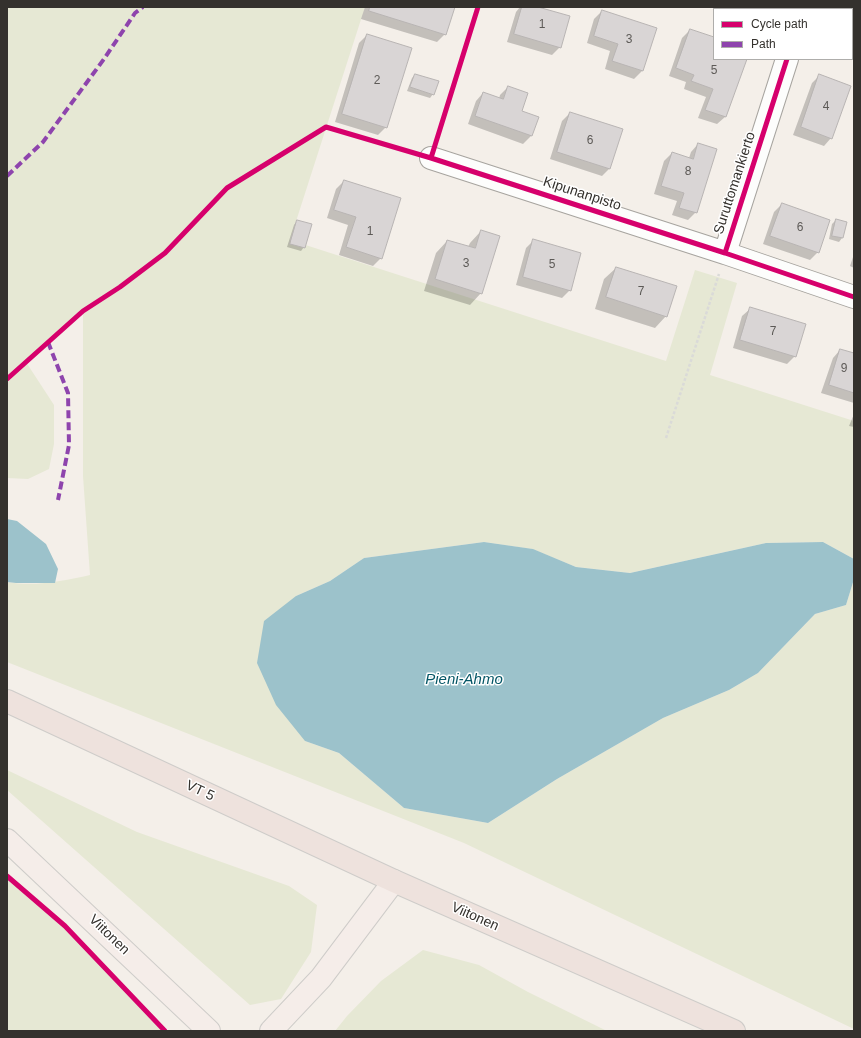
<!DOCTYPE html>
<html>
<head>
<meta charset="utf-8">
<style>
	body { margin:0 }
	#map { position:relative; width:861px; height:1038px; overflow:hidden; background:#f4efe9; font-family:Helvetica,sans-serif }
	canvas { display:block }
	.frame { position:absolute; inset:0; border:8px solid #34312d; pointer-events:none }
	.legend { position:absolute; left:713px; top:8px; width:140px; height:52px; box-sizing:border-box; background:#fff; border:1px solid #aeadab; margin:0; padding:5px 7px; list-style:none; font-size:12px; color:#34312d }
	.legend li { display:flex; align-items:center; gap:8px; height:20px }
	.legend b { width:20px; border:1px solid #aeadab }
</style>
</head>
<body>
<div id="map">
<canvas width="861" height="1038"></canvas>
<div class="frame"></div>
<ul class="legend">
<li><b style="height:5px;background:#d6006c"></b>Cycle path</li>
<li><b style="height:5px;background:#8e44ad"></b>Path</li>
</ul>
</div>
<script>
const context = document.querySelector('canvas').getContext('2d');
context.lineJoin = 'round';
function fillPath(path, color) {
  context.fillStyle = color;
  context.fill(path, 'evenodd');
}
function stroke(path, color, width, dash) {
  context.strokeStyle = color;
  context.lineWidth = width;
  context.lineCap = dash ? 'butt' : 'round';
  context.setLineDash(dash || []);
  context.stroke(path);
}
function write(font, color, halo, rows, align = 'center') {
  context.font = font + ' Helvetica,sans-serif';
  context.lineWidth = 3;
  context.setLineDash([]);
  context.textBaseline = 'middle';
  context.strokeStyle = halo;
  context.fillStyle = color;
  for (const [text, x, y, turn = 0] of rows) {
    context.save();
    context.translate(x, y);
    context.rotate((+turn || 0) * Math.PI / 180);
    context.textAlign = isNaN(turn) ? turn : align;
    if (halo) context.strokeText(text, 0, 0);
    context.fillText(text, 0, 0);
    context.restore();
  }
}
const green = new Path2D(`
	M7,7H365L290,240L666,361L695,270L737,283L710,375L854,421V559L823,542L766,543L630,573L576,567L532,549L484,542L364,558L330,581L296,596L305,741L339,753L404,808L488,823L557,779L663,718L729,690L758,673L815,614L846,605L854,579V1029L464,843L7,662V582C35,587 63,581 90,575L83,476V311L26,362L54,405V444L49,469L28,479L7,478Z
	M7,770L137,832L289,886L317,905L311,952L281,999L250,1005L7,790Z
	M7,876L65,926L165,1031H7Z
	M423,950L479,965L528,992L607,1031H335L347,1016L381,981Z`);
const water = new Path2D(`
	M7,519L17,521L46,544L58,569L55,583H16L7,582Z
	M484,542L533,549L576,567L630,573L766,543L823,542L854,559V579L846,605L815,614L758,673L729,690L663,718L557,779L488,823L404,808L339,753L305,741L276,705L257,663L264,621L296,596L330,581L364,558Z`);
const shadow = new Path2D(`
	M365,7H454L445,34L437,42L361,19Z
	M520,7H535L560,47L552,55L507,42L516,12Z
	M840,7H854V39H852V9H840Z
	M602,11L655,28L642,71L634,79L605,69L610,51L587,43L594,19Z
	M690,30L714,38V59H743L725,117L717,124L698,118L706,97L684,89L686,82L669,76L682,38Z
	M367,35L386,127L378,135L335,122L359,43Z
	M415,75L433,94L430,98L407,91L412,78Z
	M819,76L831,138L824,146L793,135L812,83Z
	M508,87L531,136L523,144L468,124L476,101L483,93L499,99L500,95Z
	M570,113L610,168L602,176L550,159L562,121Z
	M698,144L696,212L688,220L672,215L677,201L654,194L664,161L672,153L689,158L691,152Z
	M344,181L381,258L373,266L339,255L348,225L327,218L336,189Z
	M782,204L818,252L810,260L763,244L774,212Z
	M836,220L842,238L839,242L829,239L832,224Z
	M297,221L304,247L301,251L287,247L294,225Z
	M481,231V293L470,305L424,291L436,253L447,241L468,247L470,243Z
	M534,240L570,290L562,298L516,285L526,248Z
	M854,254V268L850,266Z
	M616,268L666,316L655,328L595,309L604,279Z
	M750,309L795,356L787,364L733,348L742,316Z
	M840,350L854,355V403L821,393L833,358Z
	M854,414V427L849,426Z`);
const building = new Path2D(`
	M370,7H455L446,35L369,11Z
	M522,7H538L570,16L561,48L514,34Z
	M845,7H854V29H852V9H844Z
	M602,10L657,28L643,71L612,61L618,44L594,36Z
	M690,29L714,37V59H747L726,117L705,110L713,89L691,81L694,75L676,68Z
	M367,34L412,48L387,128L342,114Z
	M415,74L439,81L434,95L410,87Z
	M819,74L851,86L832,139L801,127Z
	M508,86L528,93L522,111L539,117L532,136L475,116L483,92L503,99Z
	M570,112L623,129L610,169L557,152Z
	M698,143L717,149L697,213L679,208L684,193L661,186L672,152L693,159Z
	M344,180L401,198L382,259L346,247L356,217L334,210Z
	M782,203L830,220L819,253L770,236Z
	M836,219L847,222L843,238L832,236Z
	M297,220L312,224L305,248L290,244Z
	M481,230L500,236L482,294L435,279L447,240L475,248Z
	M533,239L581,253L571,291L523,277Z
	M616,267L677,286L667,317L606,297Z
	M750,307L806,324L796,357L740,340Z
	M840,349L854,353V393L829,385Z`);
const path = new Path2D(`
	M666,438L719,274`);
const minor = new Path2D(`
	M731,7L737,9
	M803,9L804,7
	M787,59L725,253L854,297
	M431,158L725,253`);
const major = new Path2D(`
	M7,840L209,1031
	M271,1031L321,978L394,881`);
const highway = new Path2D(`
	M7,701L394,881L734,1031`);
const quiet = new Path2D(`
	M7,176L43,142L104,59L135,13L143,7
	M48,342L68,393L69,445L58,500`);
const cycleway = new Path2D(`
	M787,59L725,253L854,297
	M431,158L478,7
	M7,379L83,311L120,287L165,253L227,188L326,127L431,158L725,253
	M7,876L65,926L165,1031`);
const numberNames = [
	["1",542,25],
	["3",629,40],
	["5",714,71],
	["2",377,81],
	["4",826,107],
	["6",590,141],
	["8",688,172],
	["6",800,228],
	["1",370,232],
	["3",466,264],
	["5",552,265],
	["7",641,292],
	["7",773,332],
	["9",844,369]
];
const streetNames = [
	["Suruttomankierto",735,183,-72],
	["Kipunanpisto",582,194,18],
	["VT 5",200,791,25],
	["Viitonen",475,917,24],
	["Viitonen",109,935,44]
];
const waterNames = [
	["Pieni-Ahmo",464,680]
];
fillPath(green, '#e6e8d4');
fillPath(water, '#9cc2cb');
fillPath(shadow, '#0003');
fillPath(building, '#d9d5d5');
stroke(building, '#b8b4b3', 1);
stroke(minor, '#a7a49f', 24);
stroke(major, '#ceccc9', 24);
stroke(highway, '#ceccc9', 24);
stroke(path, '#dadad8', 2.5, [3, 2]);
stroke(minor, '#fdfdfc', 22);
stroke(major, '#f5ede9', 22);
stroke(highway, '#eee2dd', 22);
stroke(quiet, '#8e44ad', 4, [8, 4]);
stroke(cycleway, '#d6006c', 5);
write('12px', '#5d5a57', null, numberNames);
write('14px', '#34312d', '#fff', streetNames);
write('italic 15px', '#045666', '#fff', waterNames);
</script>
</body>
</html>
